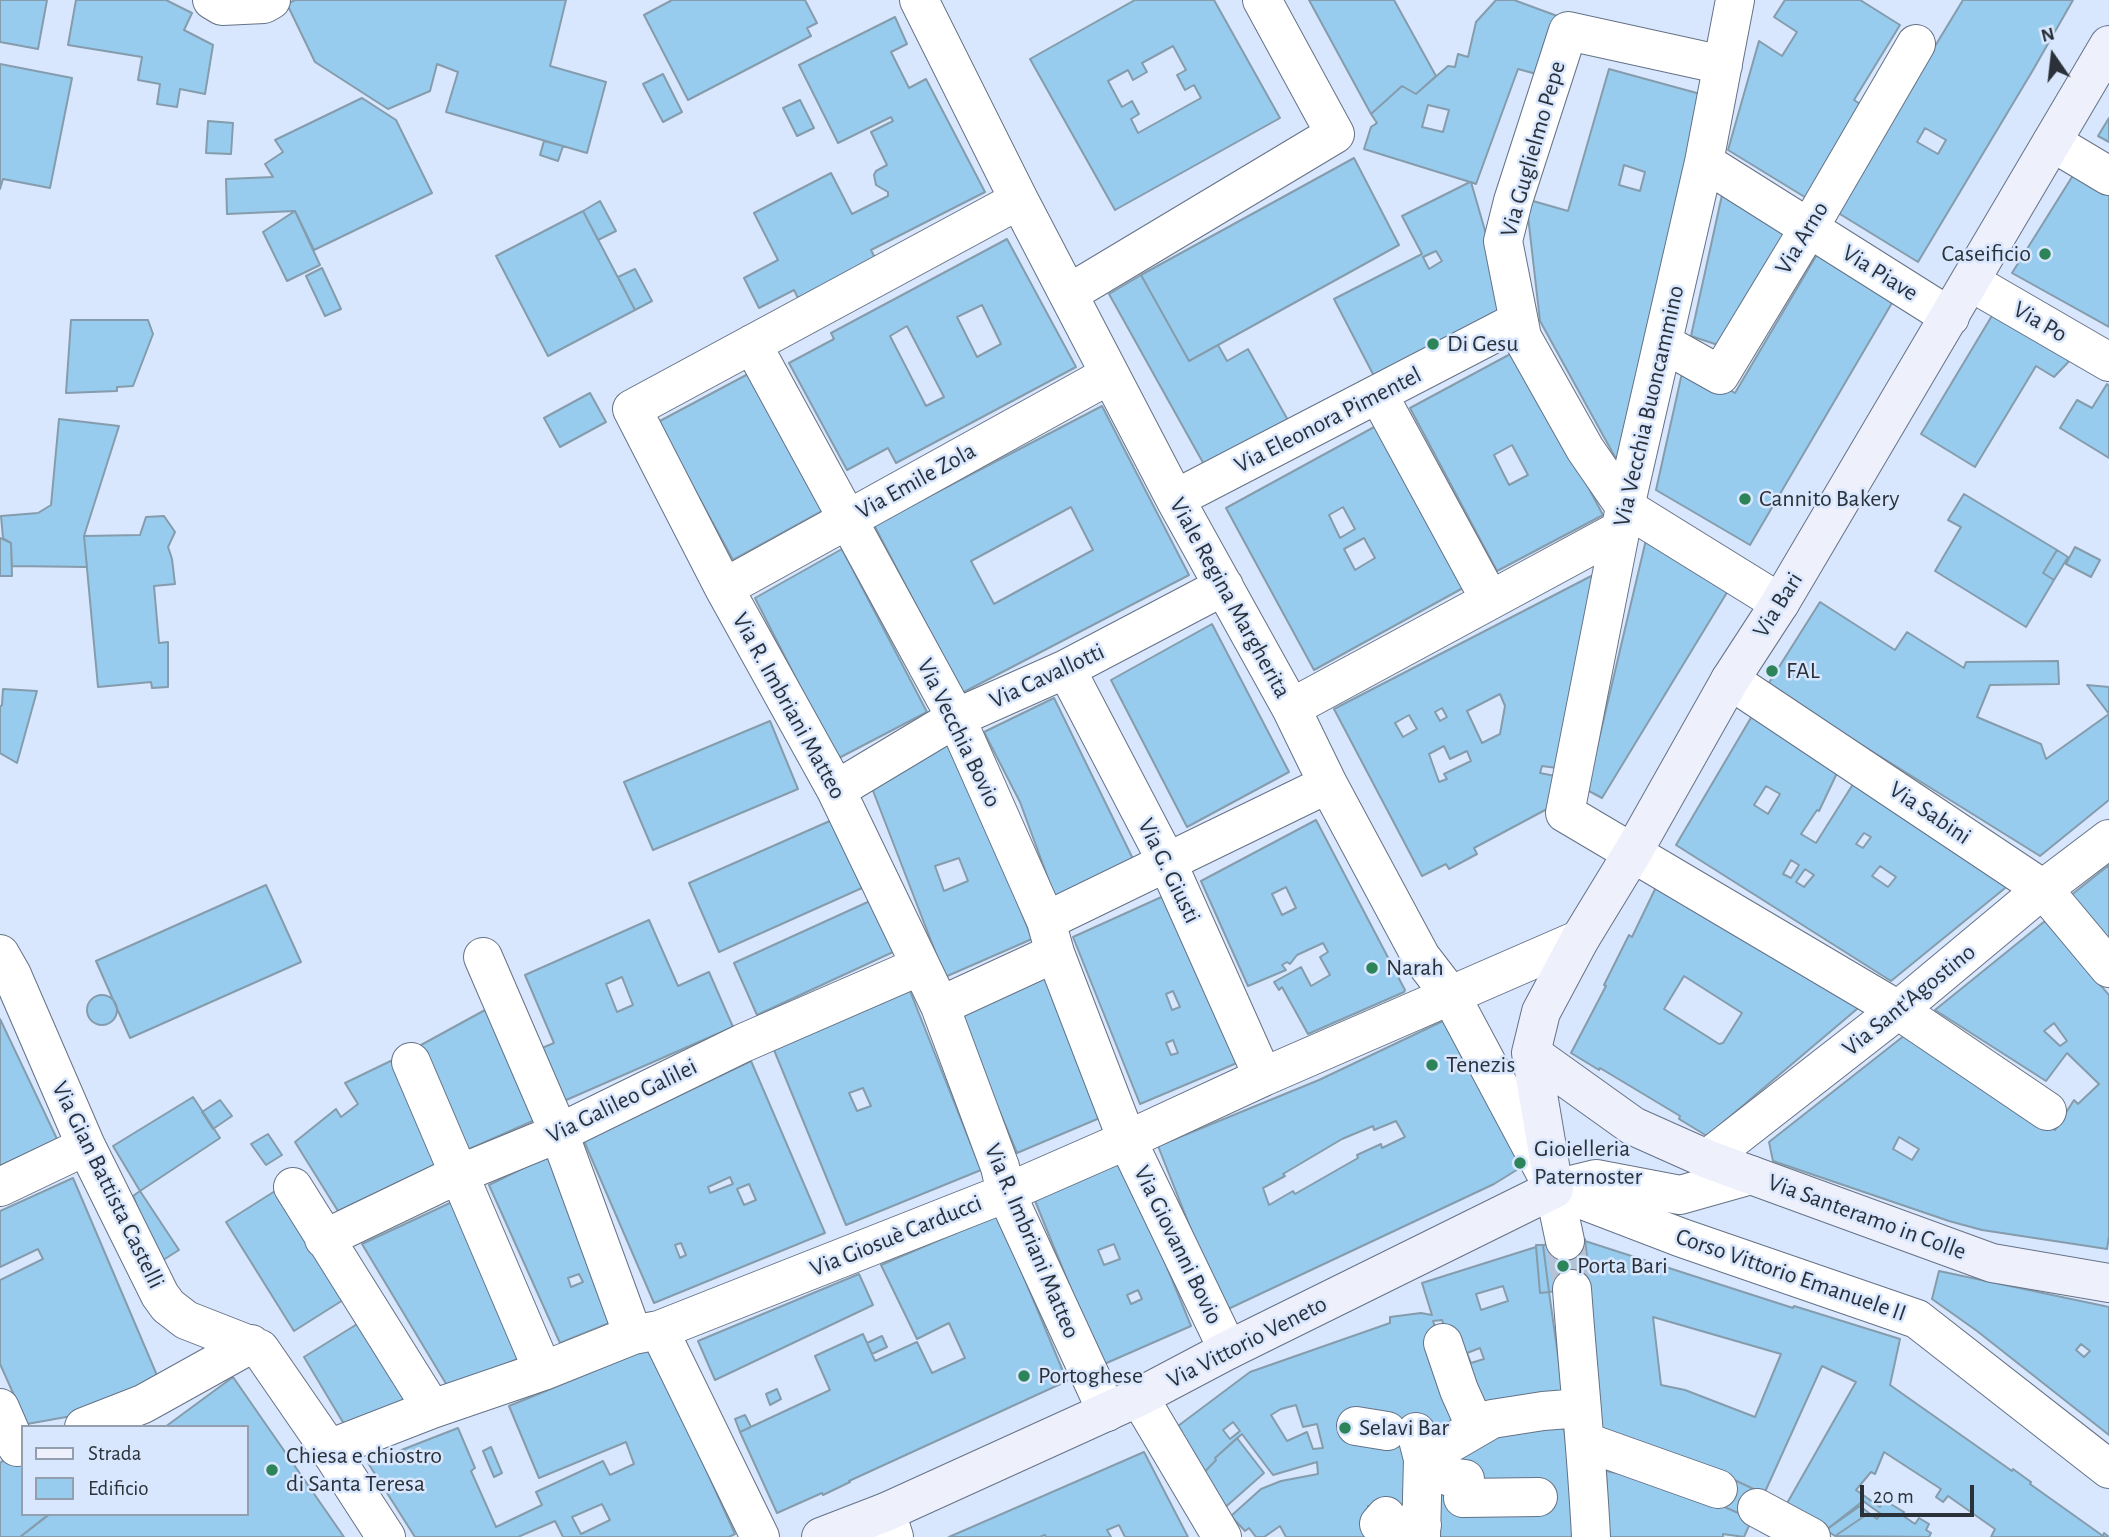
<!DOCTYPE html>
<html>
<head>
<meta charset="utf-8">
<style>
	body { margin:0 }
	#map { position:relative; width:2109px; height:1537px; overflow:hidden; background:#d8e7fe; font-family:"Alegreya Sans",sans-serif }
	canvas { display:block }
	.legend { position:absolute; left:21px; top:1425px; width:228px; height:91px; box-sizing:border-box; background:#d8e7fe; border:2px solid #939eaf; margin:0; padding:9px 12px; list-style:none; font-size:21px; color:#2b3139 }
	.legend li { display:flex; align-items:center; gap:14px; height:35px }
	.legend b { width:35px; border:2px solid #939eaf }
	.north { position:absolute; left:2018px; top:21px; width:70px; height:70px; -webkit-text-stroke:5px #d8e7fe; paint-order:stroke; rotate:346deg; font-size:19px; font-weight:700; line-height:28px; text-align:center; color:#2b3139 }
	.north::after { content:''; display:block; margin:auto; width:24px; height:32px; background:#2b3139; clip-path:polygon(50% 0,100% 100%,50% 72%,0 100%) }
	.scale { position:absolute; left:1860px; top:1485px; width:114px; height:32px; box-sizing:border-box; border:4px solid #2b3139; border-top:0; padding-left:9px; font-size:21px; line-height:24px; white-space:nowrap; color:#2b3139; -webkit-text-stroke:5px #d8e7fe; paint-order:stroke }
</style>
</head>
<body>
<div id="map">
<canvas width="2109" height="1537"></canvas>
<ul class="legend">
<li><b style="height:9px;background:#eef0fc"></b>Strada</li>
<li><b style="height:19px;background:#98ccee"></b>Edificio</li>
</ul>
<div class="north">N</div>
<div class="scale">20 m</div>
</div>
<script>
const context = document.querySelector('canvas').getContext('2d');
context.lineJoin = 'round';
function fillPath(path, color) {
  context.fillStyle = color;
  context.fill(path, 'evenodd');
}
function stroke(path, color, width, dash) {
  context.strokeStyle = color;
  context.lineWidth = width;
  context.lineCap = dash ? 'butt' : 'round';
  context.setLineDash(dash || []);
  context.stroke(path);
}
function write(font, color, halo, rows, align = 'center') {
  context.font = font + ' "Alegreya Sans",sans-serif';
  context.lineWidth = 5;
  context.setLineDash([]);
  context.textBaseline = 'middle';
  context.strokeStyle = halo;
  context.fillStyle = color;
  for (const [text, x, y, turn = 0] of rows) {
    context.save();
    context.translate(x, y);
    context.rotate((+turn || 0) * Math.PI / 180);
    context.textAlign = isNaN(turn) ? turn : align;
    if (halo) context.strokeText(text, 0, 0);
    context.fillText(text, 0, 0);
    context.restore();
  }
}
const building = new Path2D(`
	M0,0H47L38,49L0,42Z
	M76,0H166L192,13L184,30L213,45L205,94L180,89L177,107L157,104L160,84L138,80L142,57L68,45Z
	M295,0H566L550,66L606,82L587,153L446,112L458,72L437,64L430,91L388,109L315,62L287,4Z
	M672,0H805L817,23L807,28L811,36L688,100L644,15Z
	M1135,0H1214L1280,118L1115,210L1030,59ZM1173,46L1186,70L1177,75L1185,90L1194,85L1201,98L1138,133L1131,119L1139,114L1132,101L1122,107L1108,81L1128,70L1133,80L1147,72L1142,63Z
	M1309,0H1394L1436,76L1416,94L1402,86L1371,114Z
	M1496,0H1514L1560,17L1540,75L1518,69L1476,184L1471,182L1507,307L1374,376L1334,299L1422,254L1402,216L1470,182L1364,149L1371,127L1377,123L1371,114L1402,86L1416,94L1448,66L1455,67L1458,54L1468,57L1476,22ZM1428,105L1449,110L1443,132L1422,127ZM1436,251L1442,261L1429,269L1423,257Z
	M1785,0H1860L1900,25L1854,100L1865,107L1808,199L1728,150L1759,41L1782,56L1797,32L1774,17Z
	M1963,0H2073L2033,70L1918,262L1835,211ZM1925,128L1946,140L1938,154L1917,142Z
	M895,17L907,44L891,52L909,88L926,79L985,192L871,250L875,258L798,298L794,290L759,308L744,278L778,260L754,213L831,173L852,214L888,196V192L876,185L874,175L876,171L887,165L871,132L893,121L891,117L838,143L799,65Z
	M0,64L72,78L50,188L3,179L0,189Z
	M1609,69L1715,98L1626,459L1615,457L1540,321L1526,199L1568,211ZM1624,165L1645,172L1640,191L1619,185Z
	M663,74L682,112L663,122L643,84Z
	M362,98L396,120L432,193L314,250L295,211L227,214L226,179L273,177L265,164L283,152L275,140Z
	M800,100L814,128L797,136L783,108Z
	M2109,118V142L2098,136Z
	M208,121L233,123L231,154L206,153Z
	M544,141L563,146L558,161L540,155Z
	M1354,158L1399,245L1189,361L1141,275Z
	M2082,161L2109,180V327L2012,273Z
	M1724,186L1792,224L1721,346L1691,336Z
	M600,201L616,231L598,240L583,211Z
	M295,211L320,265L287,281L263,232Z
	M583,211L635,310L548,356L496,256Z
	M1007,239L1076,367L896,463L888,448L847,470L789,363L834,339L831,333ZM982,305L1001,344L977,357L957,317ZM907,326L944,397L926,406L890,336Z
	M1822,246L1899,291L1750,545L1656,490L1684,364L1735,393Z
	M322,268L341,309L325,316L306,276Z
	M635,269L652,301L635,310L618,277Z
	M1141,275L1189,361L1218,345L1227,361L1248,349L1289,422L1206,468L1109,294Z
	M1996,309L2076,354L2054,377L2036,366L1975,467L1921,434Z
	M71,320H148L153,334L133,386L117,387V391L66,393Z
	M1516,351L1603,515L1497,571L1410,408ZM1512,445L1528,475L1509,485L1494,455Z
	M750,373L824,510L733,560L658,422Z
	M2107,384L2109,386V458L2060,428L2077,400L2092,408Z
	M590,393L606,422L560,447L544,418Z
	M1102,406L1189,575L962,693L874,525ZM1071,507L1093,550L994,604L971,561Z
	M59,419L119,426L84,536L87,567L12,566L11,543L3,538L1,516L38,513L51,505Z
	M1376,426L1463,588L1314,670L1226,508ZM1343,507L1355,529L1340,538L1329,515ZM1364,538L1375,558L1355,570L1344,549Z
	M1964,494L2057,550L2043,573L2054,580L2026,627L1935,571L1961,527L1948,520Z
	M164,516L175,532L168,547L172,559L175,584L154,586L159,643L168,642V687L152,688L151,682L98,687L84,536L140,535L146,517Z
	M1649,527L1737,576L1602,798L1587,790Z
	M0,538L11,543L12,576H0Z
	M2075,547L2100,560L2091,577L2066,564Z
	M842,549L927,712L837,759L755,598Z
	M2057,550L2068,557L2054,580L2043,573Z
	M1599,572L1557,768L1542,766L1540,773L1555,776L1547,809L1474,848L1477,854L1449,869L1446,864L1422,876L1334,709ZM1500,694L1505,706L1500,734L1482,743L1467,711ZM1442,708L1447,717L1440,721L1435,712ZM1409,715L1417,729L1403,737L1395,723ZM1444,746L1450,759L1467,751L1471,761L1444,774L1447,779L1439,782L1429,754Z
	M1820,602L1895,650L1907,632L1964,668L1966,662L2058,661L2059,684L1990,685L1977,717L2041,744L2046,759L2109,714L2087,685L2109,687V800L2040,856L1767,686Z
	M1212,624L1289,772L1187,827L1111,680Z
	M3,689L37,691L17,763L0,753V707L2,705Z
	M1054,698L1135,863L1056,900L1020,802L984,732Z
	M1752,716L1838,771L1819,811L1817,810L1801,834L1816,843L1855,781L2010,884L1891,981L1676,845ZM1766,786L1780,794L1768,814L1754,805ZM1864,833L1871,837L1863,848L1856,844ZM1791,860L1799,865L1791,878L1783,874ZM1880,866L1896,877L1888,887L1872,876ZM1805,869L1814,875L1804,887L1796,882Z
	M770,721L798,789L653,850L624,782Z
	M953,741L1032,939L945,977L870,783ZM959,858L968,881L944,891L935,866Z
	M832,820L862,888L719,952L689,883Z
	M1316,820L1405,990L1404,992L1308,1034L1282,987L1279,990L1274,982L1301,967L1311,986L1330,975L1320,957L1328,952L1323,943L1297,955L1290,964L1287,962L1282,965L1286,970L1248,986L1201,881ZM1286,887L1296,908L1282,915L1272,894Z
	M2109,865V940L2070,896Z
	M1658,883L1857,1004V1009L1707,1136L1679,1119L1680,1116L1600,1068L1599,1070L1571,1053L1606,986L1604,985L1629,935L1632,937ZM1684,976L1742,1013L1723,1043L1719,1044L1664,1009Z
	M266,885L301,962L130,1038L96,961Z
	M1177,890L1244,1060L1140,1104L1073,937ZM1173,991L1180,1007L1172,1010L1166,994ZM1173,1040L1178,1053L1171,1055L1166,1043Z
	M870,901L893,952L757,1015L734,963Z
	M649,920L678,986L709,972L733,1027L564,1101L542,1048L554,1043L525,975ZM622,977L633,1005L617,1012L606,984Z
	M2045,921L2109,995V1236L2107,1249L1982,1230L1949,1221L1773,1161L1769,1142L1905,1035L2055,1130L2074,1100L2078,1104L2099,1084L2067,1053L2046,1081L1935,1010ZM2054,1023L2067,1041L2060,1046L2044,1031ZM1899,1137L1919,1149L1912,1160L1893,1149Z
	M1048,974L1102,1117L1017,1153L958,1012Z
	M910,991L981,1170L846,1225L774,1050ZM863,1088L871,1106L857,1111L849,1093Z
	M87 1010a15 15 0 1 1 30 0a15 15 0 1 1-30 0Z
	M496,1004L544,1116L467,1150L421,1045Z
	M0,1019L57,1139L0,1166Z
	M1443,1021L1528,1163L1494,1184L1226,1310L1213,1285L1158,1146L1319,1080ZM1396,1121L1405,1137L1382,1148L1381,1144L1357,1155L1358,1158L1295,1194L1293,1191L1269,1205L1263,1188L1285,1176L1283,1174L1342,1139L1373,1126L1374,1130Z
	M401,1056L447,1159L338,1211L295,1142L336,1109L341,1117L358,1104L345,1083Z
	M751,1061L825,1233L654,1303L584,1141ZM730,1177L733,1184L710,1193L708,1187ZM749,1184L756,1200L744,1205L737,1189ZM681,1243L686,1255L680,1258L675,1245Z
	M193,1097L220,1138L140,1191L113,1146Z
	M220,1100L232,1116L213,1129L202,1112Z
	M268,1134L282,1155L266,1165L251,1144Z
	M562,1149L634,1313L560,1343L489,1185ZM579,1274L583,1282L571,1287L568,1278Z
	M1120,1152L1191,1326L1102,1365L1031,1191ZM1114,1244L1120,1259L1104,1265L1098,1250ZM1138,1290L1142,1299L1131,1304L1127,1295Z
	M73,1178L159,1380L83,1414L27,1424L0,1364V1280L43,1259L38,1249L0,1267V1211Z
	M283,1186L351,1295L294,1331L226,1222Z
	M140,1191L179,1250L160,1262L133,1196Z
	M465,1196L533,1353L448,1387L362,1244Z
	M998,1215L1067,1381L849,1481L850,1482L823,1495L822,1493L777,1513L740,1432L830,1390L815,1356L863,1334L875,1361L917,1342L932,1373L965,1358L949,1323L917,1339L881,1265Z
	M1585,1239L1588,1267H1585L1587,1288H1584L1577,1240Z
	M1577,1240L1584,1288L1549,1292L1543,1245Z
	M1585,1241L1793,1308L1794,1306L1900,1339L1890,1385L2012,1471L2013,1469L2031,1482L2030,1484L2103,1536L2104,1533L2109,1537H1991L1995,1529L1948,1496L1943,1502L1936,1497L1941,1489L1884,1452L1875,1474L1871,1472L1856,1490L1880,1507L1884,1500L1904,1512L1902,1515L1915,1524L1919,1518L1929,1524L1926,1530L1931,1533L1929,1537L1835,1536L1869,1513L1877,1519L1881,1514L1863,1501L1826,1530L1786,1505L1856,1382L1822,1366L1764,1494L1724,1475L1599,1430L1585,1267H1588ZM1653,1317L1781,1354L1755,1417L1685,1390L1661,1385Z
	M1536,1245H1543L1549,1292L1540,1293Z
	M1536,1247L1540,1293L1549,1292L1564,1398L1476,1414L1442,1320L1433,1321L1467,1424L1411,1438L1418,1505L1368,1506L1367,1537H1286L1280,1526L1264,1537H1256L1249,1528L1245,1531L1231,1516L1261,1489L1281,1481L1318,1474L1317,1462L1273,1475L1242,1434L1215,1458L1216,1460L1198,1479L1170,1432L1250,1372L1390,1323V1317L1421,1313L1432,1315L1422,1283ZM1503,1286L1508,1301L1481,1310L1476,1294ZM1480,1348L1484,1359L1471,1363L1467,1353ZM1296,1405L1303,1427L1317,1424L1323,1448L1313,1449L1307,1432L1287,1441L1271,1415L1281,1409ZM1233,1422L1240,1431L1230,1439L1223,1430Z
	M1939,1271L2109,1307V1435L1977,1331L1932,1299ZM2081,1344L2090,1351L2084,1357L2076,1350Z
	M859,1274L873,1305L715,1380L698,1341Z
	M367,1318L417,1400L347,1429L304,1357Z
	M882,1336L887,1347L872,1354L867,1343Z
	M651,1348L735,1534L729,1537H563L555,1521L518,1537H415L368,1463L458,1428L475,1468L471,1471L496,1527L542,1505L536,1492L603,1461L610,1475L634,1464L626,1442L539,1478L509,1406ZM602,1504L610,1520L581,1534L572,1517Z
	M233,1377L344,1537H20L49,1514H247V1427H165Z
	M777,1389L781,1399L770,1405L766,1394Z
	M745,1415L751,1427L740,1432L735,1419Z
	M1563,1420L1578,1537H1428L1429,1495L1471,1489L1459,1473L1458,1448Z
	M1237,1438L1264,1473L1221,1511L1198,1479L1216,1460L1215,1458Z
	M491,1447L502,1473L494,1477L483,1451Z
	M1144,1452L1188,1537H1125L1119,1525L1107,1530L1111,1537H1046L1045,1535L1040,1537H949Z
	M9,1456L23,1466V1514H50L20,1537H0V1463Z
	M1606,1471L1670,1483L1752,1519L1744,1537L1723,1534V1537H1609Z
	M1724,1475L1764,1494L1752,1519L1713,1502Z
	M1860,1506L1869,1513L1835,1536L1826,1530Z`);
const streetTunnel = new Path2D(`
	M1565,1241L1572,1289`);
const street = new Path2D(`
	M212,0L222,6L264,4L271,0
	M919,0L1019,200L1175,499L1291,708L1328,784L1421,957L1451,996L1554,1189L1565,1241
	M1735,0L1704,162L1625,507L1565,813L1898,1010L2047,1111
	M1723,65L1568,31L1513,201L1503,241L1522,337L1585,449L1625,507L1780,603
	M2052,142L2109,176
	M1704,162L1950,317
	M1019,200L632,409L724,588L836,790L940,1006L1000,1167L1006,1193L1107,1412
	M1971,282L2109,362
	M1068,294L1335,134L1262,0
	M1663,343L1720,375L1809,228L1916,44
	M752,344L956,718L1046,921L1055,953L1127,1140L1228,1350
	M1378,394L1490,600
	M1175,499L1518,321
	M724,588L1109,375
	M1066,669L1167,862L1263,1077
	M1730,680L2043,889L2109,968
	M1291,708L1620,530
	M836,790L956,718L1066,669L1224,586
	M1046,921L1328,784
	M0,954L12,975L86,1146L160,1295L168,1306L186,1320L260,1349L329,1449L386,1537
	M483,957L559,1133L633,1335
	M940,1006L1055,953
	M411,1062L543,1371
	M1707,1159L1898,1010L2043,889L2109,839
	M0,1187L86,1146
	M293,1187L432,1409
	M1559,1188L1596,1179L1680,1195L1751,1175
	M1554,1189L1682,1238L1917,1319L2109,1469
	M324,1239L457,1175L559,1133L743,1043L920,966
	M1572,1289C1578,1372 1587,1454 1591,1537
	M659,1330L760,1537
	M1443,1343L1459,1390L1476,1428
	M1139,1397L1222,1537
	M0,1408L17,1447
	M1356,1426L1387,1431
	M84,1427L143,1404L251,1344
	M1416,1432L1423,1459L1492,1419L1543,1411L1581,1408
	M1586,1442L1718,1489
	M329,1449L432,1409L543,1371L633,1335L659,1330L1006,1193L1127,1140L1263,1077L1580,939
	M1450,1477L1465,1479L1463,1498L1538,1497
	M1757,1508L1811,1537
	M886,1512L894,1537
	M1386,1516L1379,1524L1422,1525
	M1421,1537L1423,1459`);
const secondary = new Path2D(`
	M1531,1053L1633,1126L1707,1159L1992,1263L2109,1283
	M821,1537L886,1512L1139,1397L1228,1350L1554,1189L1531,1053L1541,1012L1580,939L1633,852L1730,680L1780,603L2109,45`);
const markers = [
	[2045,254,7,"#2d8459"],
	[1433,344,7,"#2d8459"],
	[1745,499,7,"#2d8459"],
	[1772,671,7,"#2d8459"],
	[1372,968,7,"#2d8459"],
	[1432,1065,7,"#2d8459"],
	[1520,1163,7,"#2d8459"],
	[1563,1266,7,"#2d8459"],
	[1024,1376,7,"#2d8459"],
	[1345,1428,7,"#2d8459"],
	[272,1470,7,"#2d8459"]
];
const streetNames = [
	["Via Guglielmo Pepe",1533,149,-74],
	["Via Arno",1802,238,-59],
	["Via Piave",1880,273,32],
	["Via Po",2040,322,30],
	["Via Vecchia Buoncammino",1649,406,-77],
	["Via Eleonora Pimentel",1328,420,-27],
	["Via Emile Zola",916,481,-29],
	["Viale Regina Margherita",1230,598,61],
	["Via Bari",1778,605,-58],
	["Via Cavallotti",1047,676,-25],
	["Via R. Imbriani Matteo",789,706,61],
	["Via Vecchia Bovio",959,733,64],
	["Via Sabini",1930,813,34],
	["Via G. Giusti",1169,871,64],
	["Via Sant'Agostino",1909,1000,-39],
	["Via Galileo Galilei",622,1101,-26],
	["Via Gian Battista Castelli",108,1185,64],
	["Via Santeramo in Colle",1867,1217,20],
	["Via Giosuè Carducci",896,1236,-22],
	["Via R. Imbriani Matteo",1032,1241,67],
	["Via Giovanni Bovio",1178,1245,64],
	["Corso Vittorio Emanuele II",1791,1275,19],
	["Via Vittorio Veneto",1247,1342,-27]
];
const poiNames = [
	["Caseificio",2031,254,"right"],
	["Di Gesu",1447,344],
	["Cannito Bakery",1759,499],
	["FAL",1786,671],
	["Narah",1386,968],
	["Tenezis",1446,1065],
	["Gioielleria",1534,1149],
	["Paternoster",1534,1177],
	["Porta Bari",1577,1266],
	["Portoghese",1038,1376],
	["Selavi Bar",1359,1428],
	["Chiesa e chiostro",286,1456],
	["di Santa Teresa",286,1484]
];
fillPath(building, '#98ccee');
stroke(building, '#859cac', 2);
stroke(streetTunnel, '#b5c3d7', 38, [38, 19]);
stroke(street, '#657286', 40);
stroke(secondary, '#657286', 40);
stroke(street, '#fff', 38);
stroke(secondary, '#eef0fc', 38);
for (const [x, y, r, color] of markers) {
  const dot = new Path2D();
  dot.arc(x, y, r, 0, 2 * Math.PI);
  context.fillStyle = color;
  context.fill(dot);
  stroke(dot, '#d8e7fe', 2.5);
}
write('24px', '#2b3139', '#d8e7fe', streetNames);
write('24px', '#2b3139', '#d8e7fe', poiNames, 'left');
</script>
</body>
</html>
